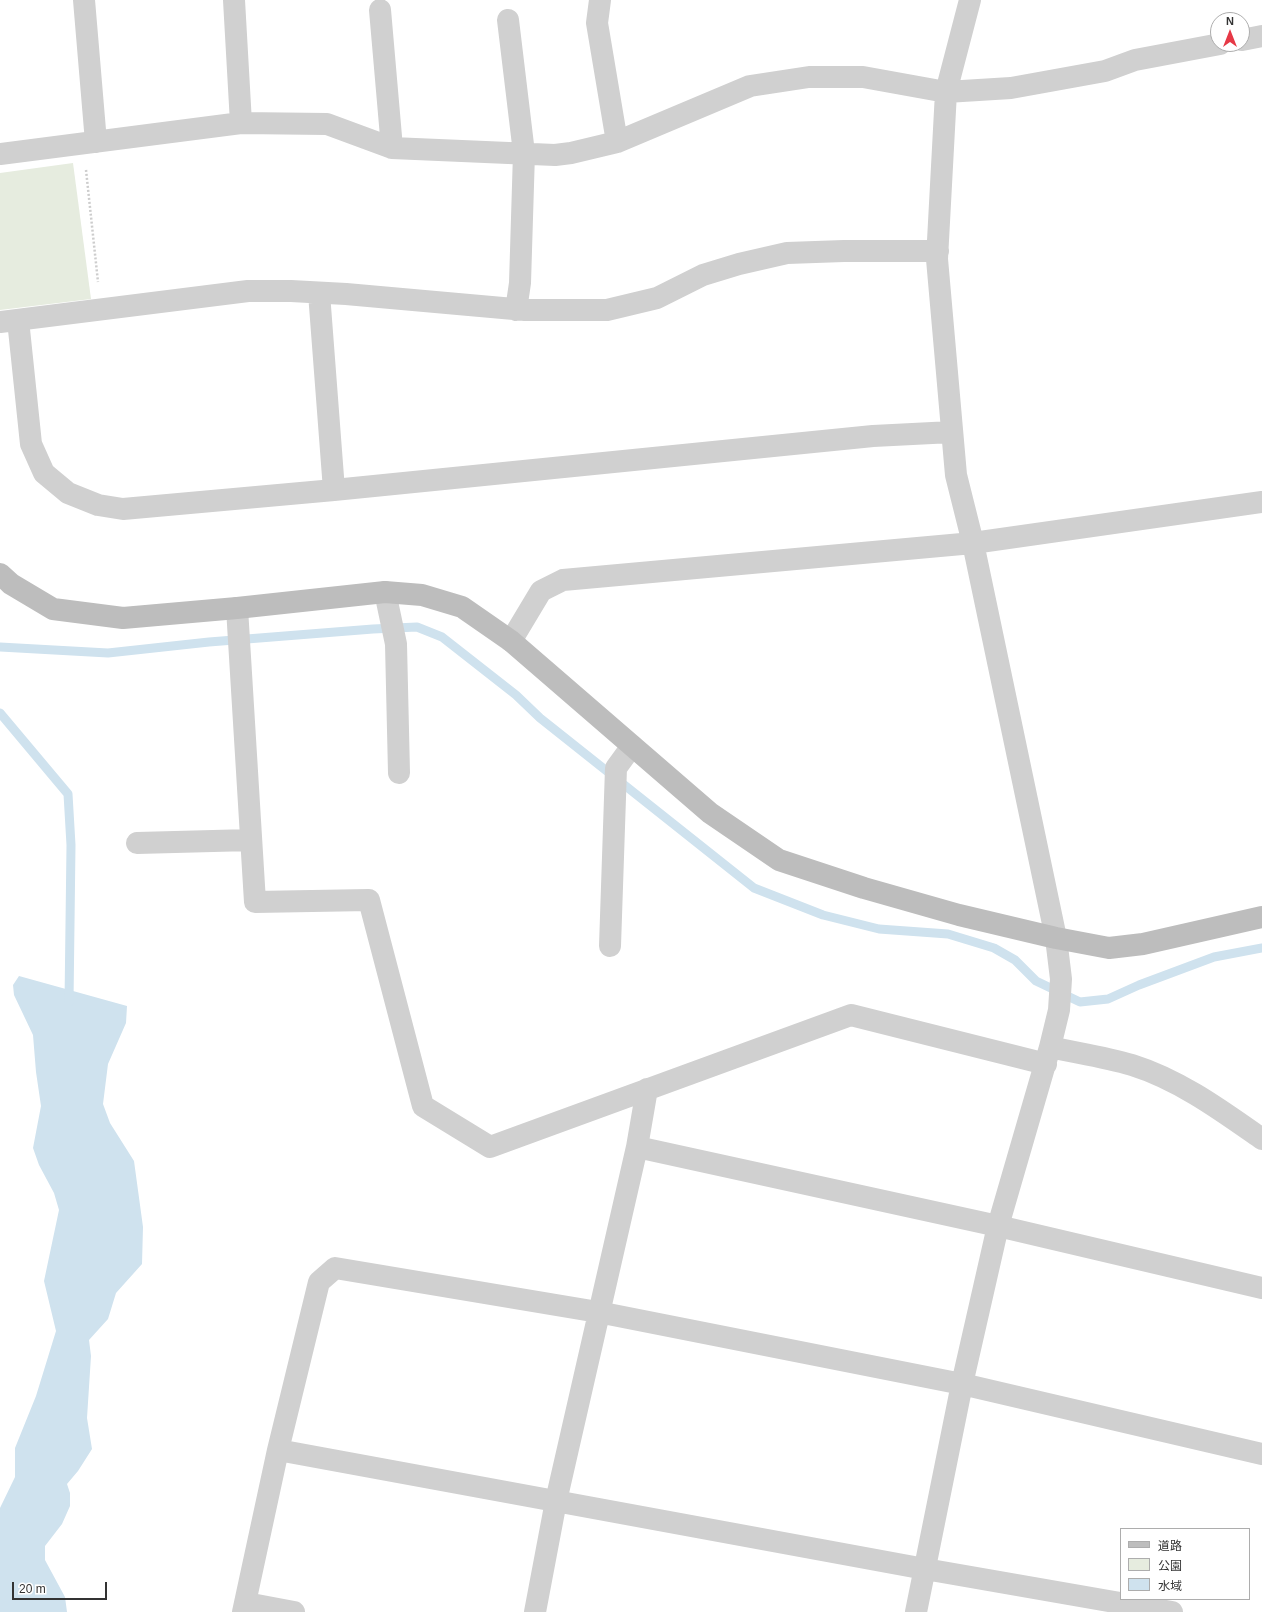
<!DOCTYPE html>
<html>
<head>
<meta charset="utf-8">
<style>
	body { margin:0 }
	#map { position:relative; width:1262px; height:1612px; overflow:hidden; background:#fff; font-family:Helvetica,"Noto Sans JP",sans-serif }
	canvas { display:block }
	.legend { position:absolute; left:1120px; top:1528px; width:130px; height:72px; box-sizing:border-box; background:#fff; border:1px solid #adadad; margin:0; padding:5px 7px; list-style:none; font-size:12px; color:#333 }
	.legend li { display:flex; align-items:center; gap:8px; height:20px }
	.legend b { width:20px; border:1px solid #adadad }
	.north { position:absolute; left:1210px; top:12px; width:40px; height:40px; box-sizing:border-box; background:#fff; border:1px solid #adadad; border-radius:50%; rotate:0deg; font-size:11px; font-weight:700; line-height:16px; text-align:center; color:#333 }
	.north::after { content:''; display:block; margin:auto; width:14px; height:18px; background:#e63946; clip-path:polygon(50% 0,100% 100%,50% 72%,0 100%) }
	.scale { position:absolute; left:12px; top:1582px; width:95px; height:18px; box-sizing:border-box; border:2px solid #333; border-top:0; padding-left:5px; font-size:12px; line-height:14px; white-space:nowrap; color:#333; -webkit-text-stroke:3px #fff; paint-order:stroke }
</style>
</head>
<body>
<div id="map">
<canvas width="1262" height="1612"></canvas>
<ul class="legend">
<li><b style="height:5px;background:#bdbdbd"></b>道路</li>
<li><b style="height:11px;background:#e6ecdf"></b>公園</li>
<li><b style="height:11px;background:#cfe2ee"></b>水域</li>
</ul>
<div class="north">N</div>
<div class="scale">20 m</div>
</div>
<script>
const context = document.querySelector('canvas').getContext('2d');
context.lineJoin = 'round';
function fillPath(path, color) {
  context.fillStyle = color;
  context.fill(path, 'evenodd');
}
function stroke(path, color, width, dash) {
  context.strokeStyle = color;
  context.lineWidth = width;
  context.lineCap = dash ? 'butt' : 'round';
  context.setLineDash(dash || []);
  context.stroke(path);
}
const green = new Path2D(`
	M73,163L91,299L0,310V173Z`);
const water = new Path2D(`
	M19,976L127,1006L126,1023L108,1064L103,1104L110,1123L134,1161L143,1227L142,1264L116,1293L108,1319L89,1340L91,1356L87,1418L92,1449L78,1471L67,1484L70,1493V1506L62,1524L45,1546V1560L65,1597L67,1612H0V1508L15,1477V1448L36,1396L56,1331L44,1281L59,1210L54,1193L39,1165L33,1148L41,1106L36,1072L33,1035L14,995L13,985Z`);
const stream = new Path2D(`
	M0,647L108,653L209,642L373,629L417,627L442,637L516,695L540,718L754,888L823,915L879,929L948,934L994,948L1015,960L1036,981L1080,1002L1108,999L1139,985L1214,957L1262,948
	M0,713L68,794L71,845L69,1002`);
const path = new Path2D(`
	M86,170L98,282`);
const street = new Path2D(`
	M84,0L96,142
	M234,0L241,123
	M600,0L597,23L617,142
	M380,10L392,148
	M508,20L524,153L520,283L516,310
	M1242,40L1262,36
	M0,154L241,123L327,124L392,148L555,155L571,153L617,142L750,86L809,77H863L946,92L1011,88L1105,71L1135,60L1220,44
	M319,293L334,490
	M18,320L31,444L44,473L68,493L98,505L123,509L334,490L873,436L952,432
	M0,322L248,291H291L346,294L525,310H607L657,298L703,275L739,264L787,253L844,251H938
	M385,592L396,644L399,773
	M237,608L255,902L369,900L423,1106L490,1147L851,1015L1046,1064
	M511,641L541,591L563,580L973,543L1262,502
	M137,843L251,840
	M610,946L616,768L632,746
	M1050,1047C1077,1053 1105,1057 1132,1065C1180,1080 1222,1111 1262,1139
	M637,1147L647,1089
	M278,1450L925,1569L1172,1612
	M246,1603L294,1612
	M243,1612L278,1450L319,1282L335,1268L598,1312L962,1384L1262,1454
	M535,1612L556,1501L637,1147L998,1226L1262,1288
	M916,1612L962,1384L998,1226L1050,1047L1059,1010L1061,979L1056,938L973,543L956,475L937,259L946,92L970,0`);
const secondary = new Path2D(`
	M0,574L11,584L53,609L123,618L237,608L385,592L422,595L462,607L511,641L710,813L779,860L864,888L959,915L1056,938L1109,948L1143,944L1262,917`);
fillPath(green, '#e6ecdf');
fillPath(water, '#cfe2ee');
stroke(stream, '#cfe2ee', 9);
stroke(path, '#cdcdcd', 2.5, [2, 2]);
stroke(street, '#d0d0d0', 22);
stroke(secondary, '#bdbdbd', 22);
</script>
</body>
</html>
